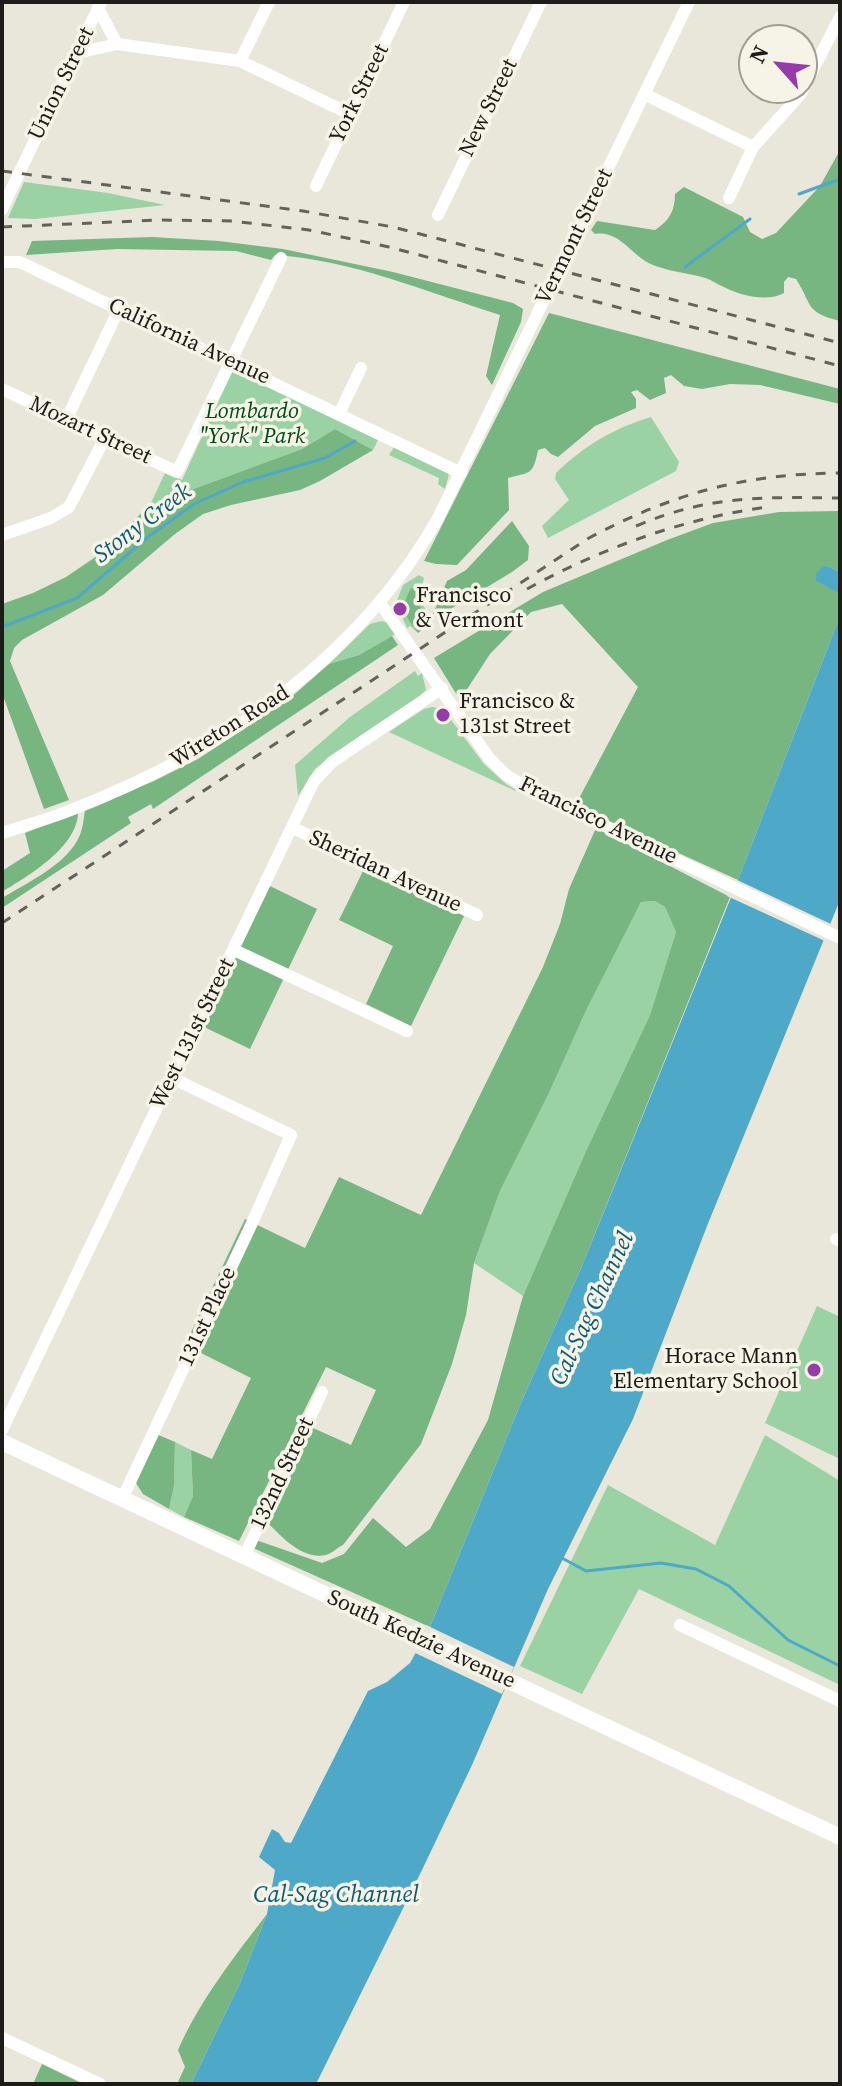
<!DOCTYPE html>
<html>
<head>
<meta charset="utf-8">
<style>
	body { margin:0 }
	#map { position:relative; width:842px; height:2086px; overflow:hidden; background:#e9e6da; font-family:"Source Serif 4",serif }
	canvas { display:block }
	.frame { position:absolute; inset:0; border:4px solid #1e1c18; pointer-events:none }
	.north { position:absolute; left:738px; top:24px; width:80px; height:80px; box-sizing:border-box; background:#f6f3e7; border:2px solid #a09d94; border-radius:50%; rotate:297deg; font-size:22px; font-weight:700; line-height:32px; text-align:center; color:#1e1c18 }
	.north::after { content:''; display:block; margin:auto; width:28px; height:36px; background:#953ca8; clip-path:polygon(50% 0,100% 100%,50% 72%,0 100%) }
</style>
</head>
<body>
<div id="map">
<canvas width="842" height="2086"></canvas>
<div class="frame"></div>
<div class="north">N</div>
</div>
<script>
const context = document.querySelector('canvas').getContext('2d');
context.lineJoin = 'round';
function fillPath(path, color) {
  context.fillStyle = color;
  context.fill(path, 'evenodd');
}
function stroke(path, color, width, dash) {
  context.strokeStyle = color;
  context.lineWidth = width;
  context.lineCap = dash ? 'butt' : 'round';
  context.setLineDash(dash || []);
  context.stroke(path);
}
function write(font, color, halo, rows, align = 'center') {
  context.font = font + ' "Source Serif 4",serif';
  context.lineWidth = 7;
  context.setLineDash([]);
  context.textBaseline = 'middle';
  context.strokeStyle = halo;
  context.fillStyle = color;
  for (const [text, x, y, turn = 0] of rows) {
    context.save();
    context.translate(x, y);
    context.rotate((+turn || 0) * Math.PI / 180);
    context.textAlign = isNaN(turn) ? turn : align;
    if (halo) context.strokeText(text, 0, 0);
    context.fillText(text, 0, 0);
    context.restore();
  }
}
const green = new Path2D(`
	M24,182L108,193L165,205L35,219L8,218Z
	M233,370L378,440L373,450L335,429L302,449L150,505L165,473L182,480Z
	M651,417L679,462L676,471L548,538L542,526L569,500L555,479L556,473C584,446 614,428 651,417Z
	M394,447L449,474L445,489L438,484L439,478L389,455Z
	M419,575L424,578L419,598L426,610V617L417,600V593L403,611L418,633L410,626L407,628L396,603L403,585Z
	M381,621L389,623L397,633L359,655L329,664L370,624Z
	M415,671L418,676L422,673L426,690L414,701L330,757L315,769L298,796L295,765L350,717Z
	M432,707L443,709L484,764L506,784L524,795L389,732L424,709Z
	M655,901L665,907L676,932L650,1015L586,1151L523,1296L474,1263L500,1191L548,1095L585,1010L641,902Z
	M817,1306L840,1317V1459L765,1423Z
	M765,1435L840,1481V1685L639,1589L582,1694L520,1666L608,1485L715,1545Z
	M175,1442L191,1450L193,1496L184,1517L169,1509L174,1486Z`);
const forest = new Path2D(`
	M840,150V321C804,312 813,305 796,279L788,277L784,282V293C768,302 741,296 724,287C716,284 711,279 702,277C686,273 668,271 653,265C631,256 620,230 595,234L591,230L597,221L655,230C669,221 675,211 675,194L684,187L743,217L750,232L762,239L776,233L820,186Z
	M152,237L219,241L283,249L393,272L513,303L523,309L521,322L492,385L486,376L500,315C427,292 352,260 275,255L271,260L236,251L117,249L26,255L32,241Z
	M549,313L840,389V404L760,385L730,384L702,389L684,386L671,375L664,378L666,393L650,400L637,390L631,392L636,399V408L595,426L558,457L551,454L545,448L538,450C533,475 531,472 508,478L509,510L457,565L436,564L424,561Z
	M335,429L373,450L320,481L300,490L231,505L203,514L175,534L103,595L22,640L14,648L10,661L69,800L44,809L2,693V604L33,593L66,577L94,558L150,505L302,449Z
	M840,511V572L825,565L815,579L840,594V616L738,880L575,806L638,687L562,604L531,612L490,654L460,700L434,658L543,592L667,540L713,523L779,512Z
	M512,521L529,546L528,560L512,572L439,616L433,614L447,581L466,570Z
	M411,588L416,589L417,600L427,618L426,627L418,633C404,613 399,611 411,588Z
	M392,636L398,645L153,809L151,804L128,817L131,823L2,908V898C27,883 68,864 80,835C83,827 84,817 85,810L154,781L198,759L288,700L329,664L359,655Z
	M78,812C78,847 28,876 2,892V871L30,853L25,833Z
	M596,828L730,897L582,1266L520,1405L430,1627L253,1548L256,1540L322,1563L344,1554L373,1518L406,1547L430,1529L488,1420L523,1296L586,1151L650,1015L676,932L665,907L655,901L641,902L586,1010L548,1095L500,1191L474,1263L466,1315L452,1364L421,1444L343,1545C338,1547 331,1554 326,1555C301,1560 280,1535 265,1520L313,1428L351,1445L376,1390L326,1367L239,1541L184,1517L193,1496L191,1450L212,1459L251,1378L185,1345L245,1219L305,1248L339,1177L421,1215L543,967L560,924L569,889Z
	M364,869L464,916L411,1026L366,1004L393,946L339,920Z
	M270,886L317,909L250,1049L202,1026Z
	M156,1434L175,1442L174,1486L169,1509L143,1494L136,1483Z
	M267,1914L240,1983L191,2084H177L185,2067L178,2050C200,2000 234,1957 267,1914Z
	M42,2064L83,2084H33Z`);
const water = new Path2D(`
	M825,565L840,572V594L815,580L817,572Z
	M840,616V900L707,1226L633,1419L548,1589L472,1765L422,1870L316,2084H191L240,1983L267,1914L275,1870L259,1857L272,1829L279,1833L285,1842L291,1843L368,1691L387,1682L410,1663L430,1627L520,1405L582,1266L738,880Z`);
const pier = new Path2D(`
	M735,879L833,925L825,941L727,896Z
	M426,1625L514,1667L502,1694L411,1651Z`);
const stream = new Path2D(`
	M799,194L840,179
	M685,267L750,219
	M2,627L77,598L148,537L194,504L243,482L325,458L355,441
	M560,1557L586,1571L661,1563L696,1569L729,1586L788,1640L840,1666`);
const minor = new Path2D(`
	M98,8L117,44
	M77,53L117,44L240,61L350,114
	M240,61L269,2
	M644,94L753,147
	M316,186L404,2
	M729,198L753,147L800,95L840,17
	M2,209L101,2
	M438,215L541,2
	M2,262H19L26,265L461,473
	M2,389L177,472L281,258
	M339,414L361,368
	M66,420L119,309
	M2,535L51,518L69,507L105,438
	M380,603L489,758L505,774L528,789L840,938
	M293,828L477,915
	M2,833C23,826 45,820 66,812C217,754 355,663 437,520L689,2
	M234,950L407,1031
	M836,1239L840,1241
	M2,1430L314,781L332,762L442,688
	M122,1499L253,1221L291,1135L172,1078
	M244,1557L322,1392
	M680,1625L840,1701
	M2,2038L100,2084`);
const major = new Path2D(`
	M2,1442L840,1837`);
const rail = new Path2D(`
	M2,171L303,211L393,227L840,343
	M2,227L159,220L232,221L309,230L389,247L840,366
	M636,526C710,495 762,497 840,498
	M527,589C602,548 684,518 768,507
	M2,923L589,538C674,493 743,474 840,473`);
const markers = [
	[400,609,8,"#953ca8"],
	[443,715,8,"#953ca8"],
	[814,1370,8,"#953ca8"]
];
const streetNames = [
	["Union Street",62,84,-64],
	["York Street",360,94,-64],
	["New Street",489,108,-64],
	["Vermont Street",575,237,-64],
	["California Avenue",189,342,25],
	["Mozart Street",90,431,25],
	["Wireton Road",230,727,-32],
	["Francisco Avenue",598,821,26],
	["Sheridan Avenue",385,872,25],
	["West 131st Street",193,1034,-64],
	["131st Place",208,1317,-65],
	["132nd Street",283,1474,-65],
	["South Kedzie Avenue",421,1640,25]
];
const parkNames = [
	["Lombardo",252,412],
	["\"York\" Park",252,437]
];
const poiNames = [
	["Francisco",416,596],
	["& Vermont",416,621],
	["Francisco &",459,702],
	["131st Street",459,727],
	["Horace Mann",798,1357,"right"],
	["Elementary School",798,1382,"right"]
];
const waterNames = [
	["Stony Creek",143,524,-37],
	["Cal-Sag Channel",593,1309,-65],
	["Cal-Sag Channel",336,1896]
];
fillPath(green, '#9ad2a3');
fillPath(forest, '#77b581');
fillPath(water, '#4ea9c9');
fillPath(pier, '#e9e6da');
stroke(stream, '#4ea9c9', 3);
stroke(minor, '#fff', 12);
stroke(major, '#fff', 16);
stroke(rail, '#65625b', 3, [10, 10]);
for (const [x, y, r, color] of markers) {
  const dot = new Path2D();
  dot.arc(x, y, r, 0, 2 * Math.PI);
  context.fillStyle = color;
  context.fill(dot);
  stroke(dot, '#f6f3e7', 3);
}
write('22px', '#1e1c18', '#f6f3e7', streetNames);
write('italic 22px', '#00491a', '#f6f3e7', parkNames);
write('22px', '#1e1c18', '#f6f3e7', poiNames, 'left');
write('italic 24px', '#0f5b71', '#f6f3e7', waterNames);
</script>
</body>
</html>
